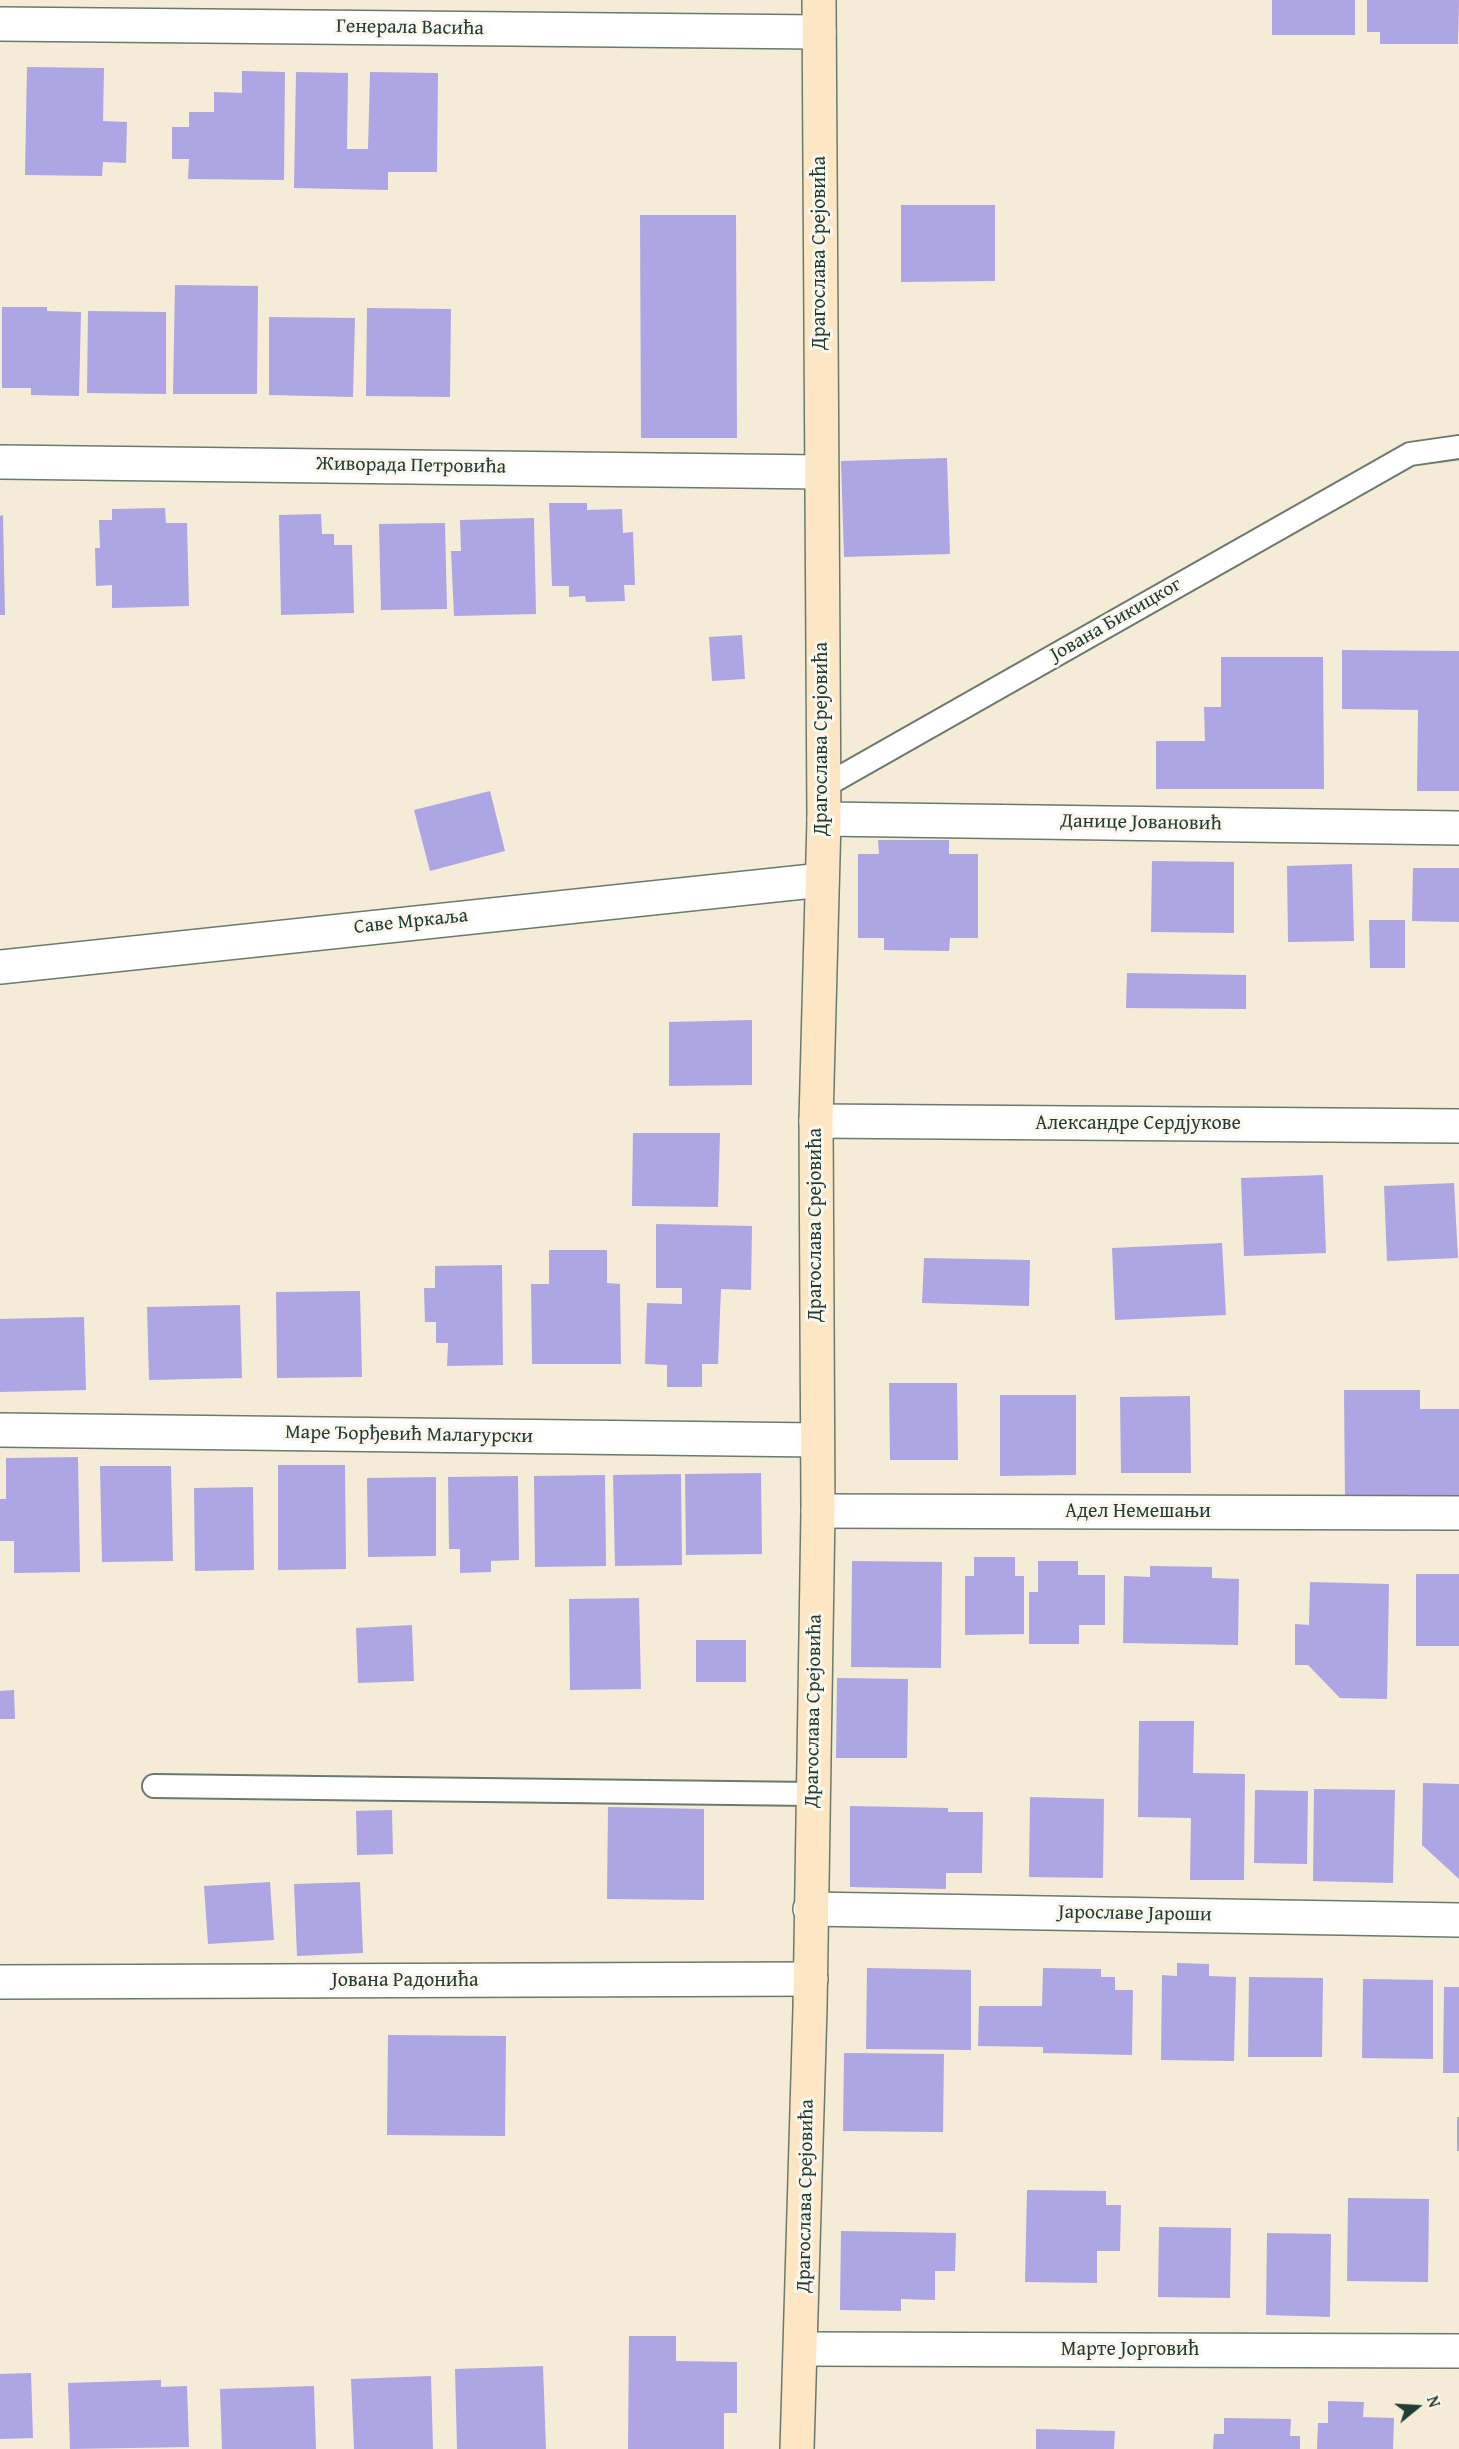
<!DOCTYPE html>
<html>
<head>
<meta charset="utf-8">
<style>
	body { margin:0 }
	#map { position:relative; width:1459px; height:2449px; overflow:hidden; background:#f4ecd6; font-family:"Gentium Book Plus",serif }
	canvas { display:block }
	.north { position:absolute; left:1387px; top:2377px; width:60px; height:60px; -webkit-text-stroke:4px #fbf7ec; paint-order:stroke; rotate:72deg; font-size:16px; font-weight:700; line-height:24px; text-align:center; color:#1f3d34 }
	.north::after { content:''; display:block; margin:auto; width:21px; height:27px; background:#1f3d34; clip-path:polygon(50% 0,100% 100%,50% 72%,0 100%) }
</style>
</head>
<body>
<div id="map">
<canvas width="1459" height="2449"></canvas>
<div class="north">N</div>
</div>
<script>
const context = document.querySelector('canvas').getContext('2d');
context.lineJoin = 'round';
function fillPath(path, color) {
  context.fillStyle = color;
  context.fill(path, 'evenodd');
}
function stroke(path, color, width, dash) {
  context.strokeStyle = color;
  context.lineWidth = width;
  context.lineCap = dash ? 'butt' : 'round';
  context.setLineDash(dash || []);
  context.stroke(path);
}
function write(font, color, halo, rows, align = 'center') {
  context.font = font + ' "Gentium Book Plus",serif';
  context.lineWidth = 6;
  context.setLineDash([]);
  context.textBaseline = 'middle';
  context.strokeStyle = halo;
  context.fillStyle = color;
  for (const [text, x, y, turn = 0] of rows) {
    context.save();
    context.translate(x, y);
    context.rotate((+turn || 0) * Math.PI / 180);
    context.textAlign = isNaN(turn) ? turn : align;
    if (halo) context.strokeText(text, 0, 0);
    context.fillText(text, 0, 0);
    context.restore();
  }
}
const building = new Path2D(`
	M1272,0H1355V35H1272Z
	M1367,0H1459L1458,44H1380V32H1367Z
	M27,67L104,68L103,121L127,122L126,163L103,162L102,176L25,175Z
	M242,71L285,72L284,180L188,179L189,159H172V127H189V112H214V92L242,93Z
	M296,72L348,73L347,149H368L370,72L438,73L437,172H388V190L294,188Z
	M901,205H995V281L901,282Z
	M640,215H736L737,438H641Z
	M175,285L258,286L257,394H173Z
	M2,307H47V311L81,312L79,396L31,395V388H2Z
	M367,308L451,309L450,397L366,396Z
	M88,311L166,312V394L87,393Z
	M269,317L355,318L353,397L269,395Z
	M947,458L950,554L844,557L841,461Z
	M549,503H587V510L622,509L623,533L633,532L635,585H624L625,601L586,602L585,596L569,597V586H552Z
	M165,508L166,523H187L189,606L112,608V585L96,586L95,548H100L99,520H112V509Z
	M321,514L322,534H334V545H352L354,613L281,615L279,515Z
	M3,515L5,615H0V516Z
	M534,518L536,614L454,616L451,551H461L460,520Z
	M445,523L447,609L381,610L379,524Z
	M742,635L745,679L712,681L709,637Z
	M1342,650L1459,651V791H1417L1418,710L1342,709Z
	M1221,657H1323L1324,789H1156V741H1205L1204,707H1221Z
	M490,791L505,851L430,871L414,810Z
	M878,840H949V854H978V938H950L949,951L884,950V938H858V854H879Z
	M1152,861L1234,862V933L1151,932Z
	M1352,864L1354,941L1288,942L1287,866Z
	M1413,868H1459V922L1412,921Z
	M1369,920H1405V968H1370Z
	M1127,973L1246,975V1009L1126,1008Z
	M752,1020V1085L669,1086V1022Z
	M633,1133H720L718,1207L632,1206Z
	M1323,1175L1326,1253L1244,1256L1241,1178Z
	M1454,1183L1458,1258L1387,1261L1384,1186Z
	M656,1224L752,1226L751,1290L721,1289L718,1364H702V1387H667V1365L645,1364L647,1303L682,1304V1288H656Z
	M1222,1243L1226,1315L1115,1320L1112,1248Z
	M549,1250H607V1283L620,1284L621,1364H532L531,1284H549Z
	M924,1258L1030,1260L1029,1306L922,1303Z
	M502,1265L503,1365L447,1366L448,1343H436V1322H425L424,1288H435V1266Z
	M360,1291L362,1377L277,1378L276,1292Z
	M240,1305L242,1378L149,1380L147,1307Z
	M84,1317L86,1390L0,1392V1319Z
	M889,1383H957L958,1460H890Z
	M1344,1390H1420V1409H1459V1499H1345Z
	M1000,1395H1076V1475L1000,1476Z
	M1190,1396L1191,1473H1121L1120,1397Z
	M78,1457L80,1572L14,1573V1541H0V1499H6V1458Z
	M278,1465H345L346,1569L278,1570Z
	M100,1466H171L173,1561L102,1562Z
	M761,1473L762,1554L686,1555L685,1474Z
	M681,1474L682,1565L615,1566L613,1475Z
	M605,1475L606,1566L535,1567L534,1476Z
	M518,1476L519,1560L491,1561V1572L460,1573V1549H449L448,1477Z
	M436,1477V1556L368,1557L367,1478Z
	M253,1487L254,1570L195,1571L194,1488Z
	M974,1557H1015V1576H1024V1634L965,1635V1576H974Z
	M852,1561L942,1562L941,1668L851,1667Z
	M1038,1561H1078V1575H1105V1625H1079V1644H1029V1592H1038Z
	M1150,1566L1212,1567V1578L1239,1579L1238,1645L1123,1643L1124,1576L1150,1577Z
	M1416,1574H1459V1646H1416Z
	M1310,1582L1389,1584L1387,1699L1340,1698L1308,1665H1295V1624L1309,1625Z
	M639,1598L641,1689L570,1690L569,1599Z
	M412,1625L414,1681L358,1683L356,1628Z
	M696,1640H746V1682H696Z
	M837,1678L908,1679L907,1758H836Z
	M14,1690L15,1719H0V1691Z
	M1139,1721H1194L1193,1773L1245,1774L1244,1880H1190L1191,1818L1138,1817Z
	M1423,1783L1459,1784V1879L1422,1845Z
	M1314,1789L1395,1790L1393,1883L1313,1881Z
	M1255,1790L1308,1791L1307,1864L1254,1863Z
	M1030,1797L1104,1799L1103,1878L1029,1877Z
	M850,1806L948,1808V1812H983L982,1873H946V1889L850,1887Z
	M608,1807L704,1809V1900L607,1899Z
	M392,1810L393,1854L357,1855L356,1811Z
	M270,1882L274,1940L208,1944L204,1886Z
	M360,1882L363,1953L297,1956L294,1884Z
	M1177,1963L1209,1964V1976L1236,1977L1234,2061L1161,2060L1162,1975L1177,1976Z
	M867,1968L971,1970V2050L866,2049Z
	M1043,1968L1101,1969V1977H1115V1990H1133L1132,2055L1043,2053V2047L978,2046L979,2006H1042Z
	M1249,1977L1323,1978L1322,2057H1248Z
	M1363,1979L1433,1980V2059L1362,2058Z
	M1444,1987H1459V2073H1443Z
	M388,2035L506,2036L505,2136L387,2135Z
	M844,2053L944,2054L943,2132L843,2131Z
	M1457,2117H1459V2151H1457Z
	M1027,2190L1106,2191V2205H1121L1120,2251H1097V2283L1025,2282Z
	M1348,2198L1429,2199L1428,2282L1347,2281Z
	M1159,2227L1231,2228L1230,2298L1158,2297Z
	M841,2231L956,2233L955,2271H935V2300L901,2299V2311L840,2310Z
	M1267,2233L1331,2234L1330,2317L1266,2315Z
	M629,2336H676V2361L737,2362V2413H724V2449H628Z
	M543,2366L546,2449H457L455,2369Z
	M31,2373L33,2438L0,2439V2374Z
	M431,2376L433,2449H354L351,2379Z
	M161,2380V2387L187,2386L189,2447L70,2449L68,2383Z
	M314,2386L316,2449H222L220,2389Z
	M1328,2401L1364,2402L1363,2417L1394,2418L1393,2449H1317L1318,2423H1328Z
	M1224,2418L1291,2419L1290,2436H1300V2449H1213L1214,2434H1224Z
	M1036,2429L1115,2431L1114,2449H1036Z`);
const lane = new Path2D(`
	M823,787L1410,454L1459,447
	M154,1786L812,1794`);
const street = new Path2D(`
	M0,24L819,32
	M0,462L821,472
	M824,819L1459,828
	M0,967L822,880
	M816,1121L1459,1126
	M0,1430L817,1440
	M818,1511L1459,1513
	M810,1909L1459,1920
	M0,1982L811,1979
	M802,2349L1459,2351`);
const secondary = new Path2D(`
	M797,2449L810,2008L818,1511L816,1121L824,819L819,0`);
const streetNames = [
	["Генерала Васића",410,28,1],
	["Драгослава Срејовића",820,253,-90],
	["Живорада Петровића",411,466,1],
	["Јована Бикицког",1116,620,-30],
	["Драгослава Срејовића",822,739,-90],
	["Данице Јовановић",1141,823,1],
	["Саве Мркаља",411,922,-6],
	["Александре Сердјукове",1138,1124],
	["Драгослава Срејовића",816,1225,-90],
	["Маре Ђорђевић Малагурски",409,1435,1],
	["Адел Немешањи",1138,1512],
	["Драгослава Срејовића",814,1711,-89],
	["Јарославе Јароши",1135,1914,1],
	["Јована Радонића",405,1981],
	["Драгослава Срејовића",806,2196,-89],
	["Марте Јорговић",1130,2350]
];
fillPath(building, '#aea5e5');
stroke(lane, '#6a7a6d', 26);
stroke(street, '#6a7a6d', 36);
stroke(secondary, '#6a7a6d', 36);
stroke(lane, '#fff', 22);
stroke(street, '#fff', 33);
stroke(secondary, '#fce6c4', 33);
write('20px', '#1f3d34', '#fbf7ec', streetNames);
</script>
</body>
</html>
